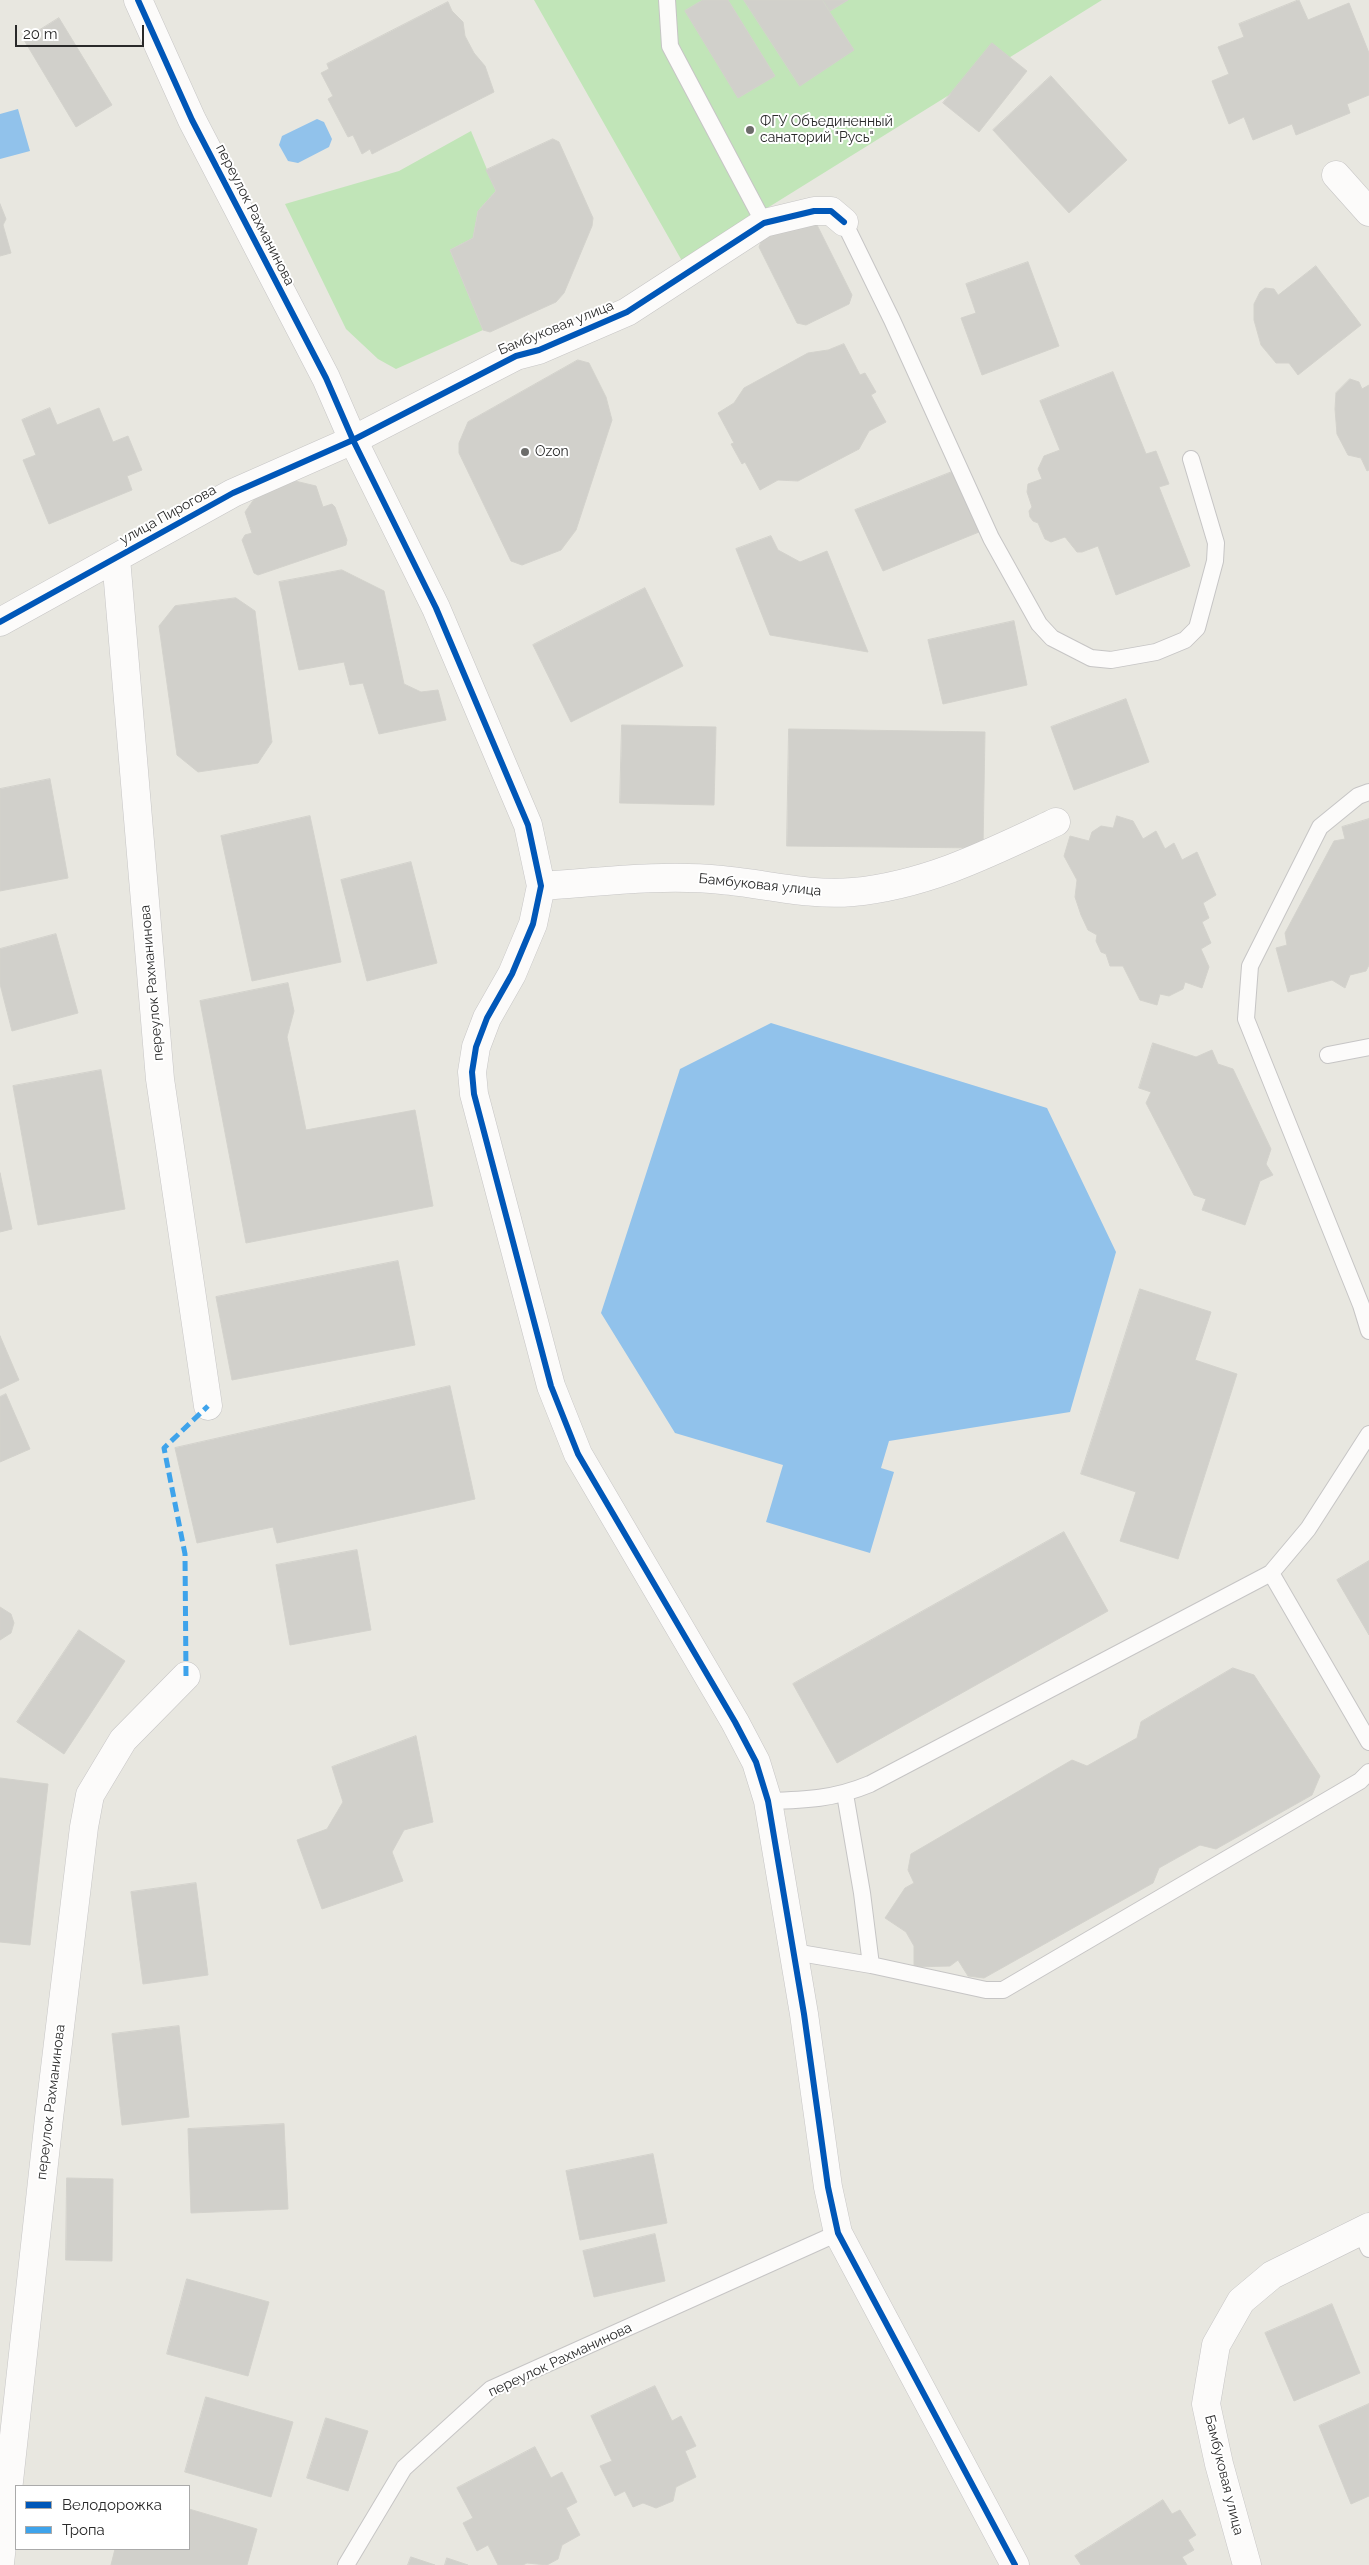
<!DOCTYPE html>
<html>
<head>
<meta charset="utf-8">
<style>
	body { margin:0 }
	#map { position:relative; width:1369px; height:2565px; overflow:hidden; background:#e8e7e0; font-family:Raleway,sans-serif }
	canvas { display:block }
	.legend { position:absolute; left:15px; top:2485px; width:175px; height:65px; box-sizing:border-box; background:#fff; border:1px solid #aaa; margin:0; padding:6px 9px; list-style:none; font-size:15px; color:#2a2a2a }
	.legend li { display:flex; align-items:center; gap:10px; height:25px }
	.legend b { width:25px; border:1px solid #aaa }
	.scale { position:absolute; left:15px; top:25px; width:129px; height:22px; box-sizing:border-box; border:2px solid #2a2a2a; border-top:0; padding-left:6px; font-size:15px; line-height:18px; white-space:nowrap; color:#2a2a2a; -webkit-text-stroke:4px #fff; paint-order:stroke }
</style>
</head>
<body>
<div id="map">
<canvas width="1369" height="2565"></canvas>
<ul class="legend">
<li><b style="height:6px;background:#0057b8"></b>Велодорожка</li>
<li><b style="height:6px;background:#3ea3eb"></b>Тропа</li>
</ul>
<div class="scale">20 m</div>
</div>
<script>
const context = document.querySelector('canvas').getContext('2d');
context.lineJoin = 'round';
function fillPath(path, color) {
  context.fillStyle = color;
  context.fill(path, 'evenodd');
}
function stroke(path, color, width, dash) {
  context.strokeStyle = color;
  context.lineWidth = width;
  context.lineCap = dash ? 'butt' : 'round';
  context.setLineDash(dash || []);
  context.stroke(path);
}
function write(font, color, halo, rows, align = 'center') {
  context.font = font + ' Raleway,sans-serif';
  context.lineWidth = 4;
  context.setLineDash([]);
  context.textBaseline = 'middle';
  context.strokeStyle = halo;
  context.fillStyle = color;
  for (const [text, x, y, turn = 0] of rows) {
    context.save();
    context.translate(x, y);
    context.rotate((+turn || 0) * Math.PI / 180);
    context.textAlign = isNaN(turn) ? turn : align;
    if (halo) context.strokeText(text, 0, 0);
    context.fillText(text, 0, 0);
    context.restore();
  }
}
const green = new Path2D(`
	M534,0H1102L682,261Z
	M471,131L496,191L478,211L473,238L450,250L483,330L396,369L378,359L346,329L285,204L399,171Z`);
const water = new Path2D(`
	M18,109L30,151L0,159V114Z
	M317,119L324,122L332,139L329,147L298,163L288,161L279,145L282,136Z
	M771,1023L1047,1108L1116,1252L1070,1412L889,1441L881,1468L894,1472L870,1553L766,1522L783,1465L675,1433L601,1313L680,1069Z`);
const building = new Path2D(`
	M703,0H728L775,76L738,98L685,11Z
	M744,0H822L854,50L800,86Z
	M823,0H848L830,11Z
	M1299,0L1308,20L1349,3L1369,53V95L1347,104L1350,113L1296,135L1292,124L1253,140L1244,117L1229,124L1212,81L1229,74L1218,47L1244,37L1239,24Z
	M448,2L452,11L463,22L465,36L474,53L485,66L494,92L372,154L370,149L362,154L353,135L348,137L328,99L333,96L321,73L329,69L327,64Z
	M59,18L112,105L76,127L24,40Z
	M992,43L1027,71L979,132L943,103Z
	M1051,76L1127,160L1069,213L993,130Z
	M553,139L559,142L593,218L592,226L564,293L556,302L490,332L483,330L450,250L473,238L478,211L496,191L486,170Z
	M0,204L6,219L3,225L11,253L0,256Z
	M814,219L852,295L849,304L806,325L797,323L759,247L763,237Z
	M1028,262L1059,346L982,375L961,318L976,313L966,284Z
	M1316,266L1361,325L1298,375L1289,363H1276L1261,345L1254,320V304L1260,292L1265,288L1274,289L1278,295Z
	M844,344L860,375L865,373L876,392L871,395L886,422L869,431L859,449L798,481L778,480L760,490L745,462L742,464L731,444L734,443L718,413L734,403L744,388L808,353L828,350Z
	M578,360L589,363L606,397L612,420L576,530L561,550L522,565L511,561L459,453V443L468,422Z
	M1113,372L1146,454L1156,451L1169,484L1159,487L1190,566L1116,595L1098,546L1082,552H1077L1065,537L1051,542L1045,539L1038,523L1033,521L1030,517L1029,511L1032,507L1027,492L1028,484L1042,479L1038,469L1044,456L1060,450L1040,401Z
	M1350,379L1359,382L1362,389L1369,385V470L1367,471L1361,458L1348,455L1337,434L1335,409L1336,393Z
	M50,408L57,425L99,408L113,442L128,436L142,470L127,476L132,490L49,524L23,460L36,455L22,420Z
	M957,470L979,532L883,571L855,510Z
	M295,481L316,486L323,507L332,504L335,507L347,540L346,545L258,575L254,573L242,540L245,535L252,533L245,512L257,495L276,485Z
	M771,536L778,550L800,562L827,551L868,652L770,635L736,549Z
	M342,570L384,591L404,684L421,692L438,690L446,720L379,734L363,683L350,685L344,662L299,670L279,582Z
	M645,588L683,666L571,722L533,645Z
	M236,598L255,611L272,742L258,763L198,772L177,755L159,626L175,606Z
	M1014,621L1027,685L943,704L928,640Z
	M1126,699L1149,762L1074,790L1051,727Z
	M622,725L716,727L714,805L620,803Z
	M789,729L985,732L983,848L787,846Z
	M50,779L68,878L0,891V789Z
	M310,816L341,962L252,981L221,836Z
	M1117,816L1133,821L1143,839L1156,831L1165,849L1174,843L1182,860L1197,852L1216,895L1203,903L1209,918L1202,922L1211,943L1201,949L1209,967L1202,988L1185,982L1183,989L1169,996L1160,994L1157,1005L1140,1000L1123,966H1110L1106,954L1101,952L1096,941L1097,935L1088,930L1081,915L1075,897L1077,880L1064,856L1070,836L1089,841L1092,832L1101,826L1113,828Z
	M1369,819V965L1366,971L1350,975L1345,988L1332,980L1288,992L1276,948L1287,945L1285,933L1334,841L1345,839L1342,827Z
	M411,862L437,963L367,981L341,880Z
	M56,934L78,1013L12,1031L0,984V949Z
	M288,983L294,1011L287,1037L306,1130L415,1110L433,1206L246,1243L200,1001Z
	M1153,1043L1196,1057L1212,1050L1218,1064L1233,1069L1271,1149L1266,1164L1273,1175L1260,1181L1245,1225L1202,1210L1206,1199L1194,1195L1146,1103L1151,1092L1139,1088Z
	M101,1070L125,1209L38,1225L13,1086Z
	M0,1173L12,1229L0,1232Z
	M398,1261L415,1345L232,1380L216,1297Z
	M1140,1289L1211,1312L1195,1360L1237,1374L1178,1559L1120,1541L1136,1492L1081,1474Z
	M0,1336L19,1380L0,1389Z
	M450,1386L475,1499L277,1543L273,1527L197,1543L175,1448Z
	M6,1394L30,1449L0,1462V1397Z
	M1064,1532L1108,1611L837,1763L793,1684Z
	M357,1550L371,1630L290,1645L276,1565Z
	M1369,1561V1635L1337,1580Z
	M0,1607L11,1614L14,1623L11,1633L0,1640Z
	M79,1630L125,1661L64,1754L17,1722Z
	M1233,1668L1254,1675L1320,1776L1312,1795L1216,1849L1200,1845L1159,1868L1153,1883L984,1978L968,1976L958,1960L950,1966L914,1967V1946L906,1932L885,1918L905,1888L914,1883L908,1870L911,1854L1072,1760L1087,1766L1137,1738L1141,1722Z
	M416,1736L433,1822L404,1830L392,1852L403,1881L322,1909L297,1840L327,1829L343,1802L332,1767Z
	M0,1778L48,1784L30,1945L0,1942Z
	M196,1883L208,1975L143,1984L131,1892Z
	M179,2026L189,2117L122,2125L112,2034Z
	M284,2124L288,2209L191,2213L188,2129Z
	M653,2154L667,2223L580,2240L566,2171Z
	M67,2178L113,2179L112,2261L66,2260Z
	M655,2234L665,2281L594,2297L583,2251Z
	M187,2279L269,2302L248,2376L167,2354Z
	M1332,2304L1360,2373L1294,2401L1265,2333Z
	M655,2386L672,2421L681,2416L696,2446L685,2451L696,2477L676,2487L673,2501L656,2508L643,2503L633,2507L625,2491L615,2496L600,2466L612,2461L591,2416Z
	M206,2397L293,2422L271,2497L185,2472Z
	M1369,2404V2496L1351,2504L1319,2426Z
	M326,2418L368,2431L348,2491L307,2478Z
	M535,2447L551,2478L562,2472L577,2502L566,2508L580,2535L562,2545L558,2559L547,2565L527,2563L523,2565H498L488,2545L477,2551L463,2523L473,2518L457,2488Z
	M1163,2500L1172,2514L1180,2510L1196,2535L1188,2540L1194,2550L1182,2557L1187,2565H1081L1075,2556Z
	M189,2509L257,2529L247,2565H111L115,2549H189Z
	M411,2557L435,2565H408Z
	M447,2558L468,2565H445Z`);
const service = new Path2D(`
	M667,0L670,46L764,223
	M844,222L892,320L991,538L1039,624L1052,638L1091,658L1111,660L1156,652L1185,640L1197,628L1215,561L1216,543L1191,459
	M1369,792L1358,796L1320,827L1250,966L1246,1019L1361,1305L1369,1331
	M1328,1055L1369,1047
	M1271,1573L1369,1742
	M768,1801C806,1800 834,1799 870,1784L1271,1573L1308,1529L1369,1434
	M794,1952L871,1965L862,1893L845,1794
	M871,1965L986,1990H1003L1360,1781L1369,1772
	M1361,2232L1369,2249
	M346,2565L404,2468L491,2389L838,2233`);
const minor = new Path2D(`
	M138,0L192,120L326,378L353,440L436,608L528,825L541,886L533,924L512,974L487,1018L476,1047L472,1072L474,1094L551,1386L578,1454L735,1722L756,1762L768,1801L804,2014L828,2187L838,2233L1015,2565
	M1336,175L1369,212
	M116,558L160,1079L208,1406
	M0,622L233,493L353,440L516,356L539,350L627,312L764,223L814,211H831L844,222
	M541,886C601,882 662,874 722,880C766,884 809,896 853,892C927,885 990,853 1056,822
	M0,2563L49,2118L84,1827L90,1795L123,1740L186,1676
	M1247,2565L1219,2464L1206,2404L1216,2345L1241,2301L1272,2275L1369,2227`);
const quiet = new Path2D(`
	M186,1676L185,1554L164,1448L208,1406`);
const cycleway = new Path2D(`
	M138,0L192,120L326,378L353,440L436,608L528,825L541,886L533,924L512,974L487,1018L476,1047L472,1072L474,1094L551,1386L578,1454L735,1722L756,1762L768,1801L804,2014L828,2187L838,2233L1015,2565
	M0,622L233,493L353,440L516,356L539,350L627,312L764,223L814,211H831L844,222`);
const markers = [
	[750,130,5,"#6c6c6a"],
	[525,452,5,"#6c6c6a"]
];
const poiNames = [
	["ФГУ Объединенный",760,122],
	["санаторий \"Русь\"",760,138],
	["Ozon",535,452]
];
const streetNames = [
	["переулок Рахманинова",255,215,63],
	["Бамбуковая улица",556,328,-22],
	["улица Пирогова",168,515,-29],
	["Бамбуковая улица",760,885,6],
	["переулок Рахманинова",152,983,-95],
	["переулок Рахманинова",51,2102,-83],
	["переулок Рахманинова",560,2360,-25],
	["Бамбуковая улица",1224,2475,76]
];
fillPath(green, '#c1e5b8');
fillPath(water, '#91c2eb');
fillPath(building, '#d1d0cb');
stroke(building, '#d3d2cc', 1);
stroke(service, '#c6c5c5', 18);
stroke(minor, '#c6c5c5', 29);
stroke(service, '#fcfbfa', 16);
stroke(minor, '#fcfbfa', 28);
stroke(quiet, '#3ea3eb', 5, [10, 5]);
stroke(cycleway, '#0057b8', 6);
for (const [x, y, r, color] of markers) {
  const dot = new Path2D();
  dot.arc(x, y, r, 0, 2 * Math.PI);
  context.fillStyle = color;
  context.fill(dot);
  stroke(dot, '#fff', 2);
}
write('14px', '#2a2a2a', '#fff', poiNames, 'left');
write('14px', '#2a2a2a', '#fff', streetNames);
</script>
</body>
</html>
